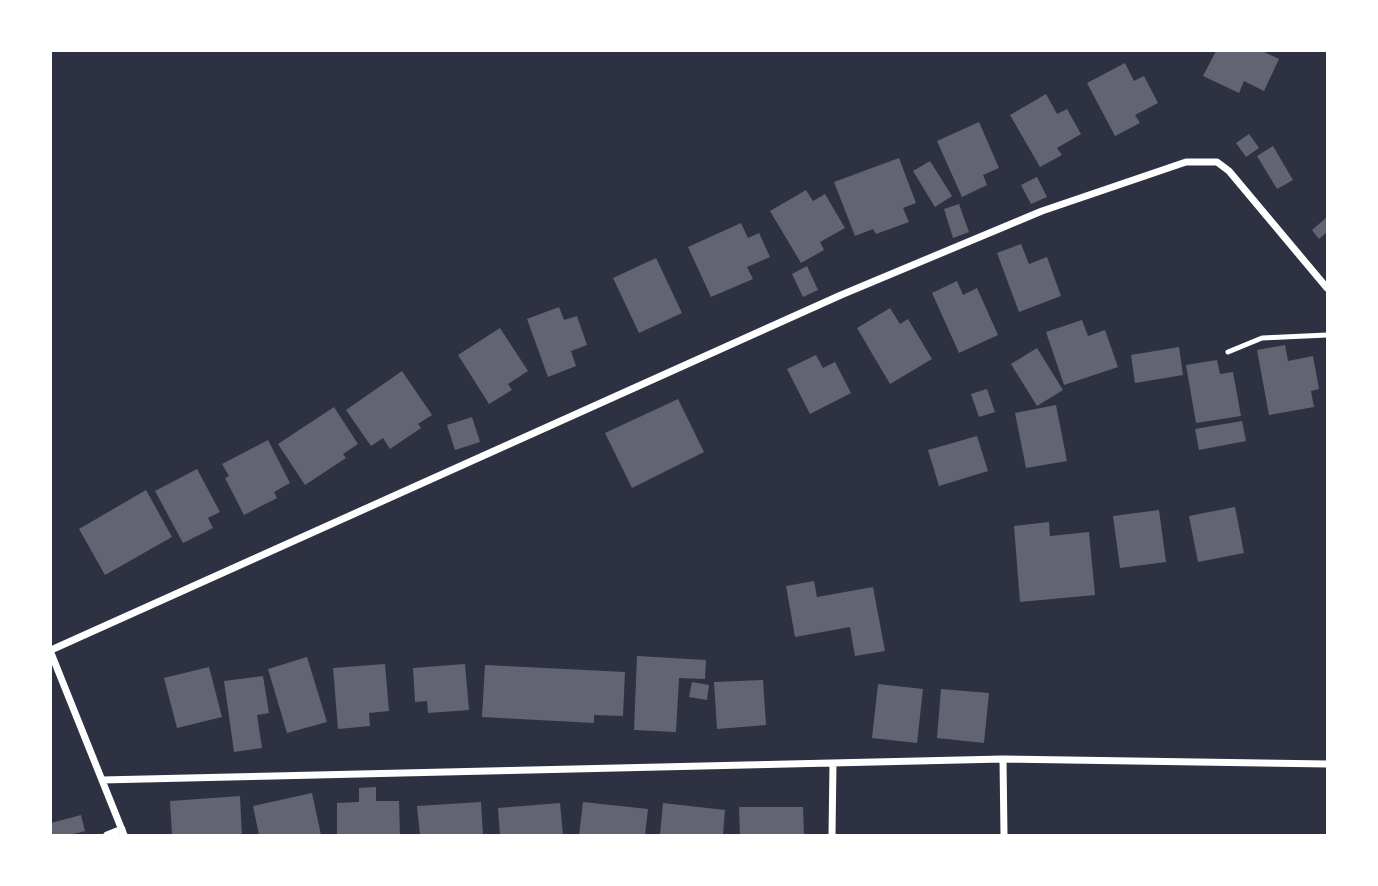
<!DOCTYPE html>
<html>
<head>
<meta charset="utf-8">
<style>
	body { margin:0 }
	#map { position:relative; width:1378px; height:886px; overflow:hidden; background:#2d3142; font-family:"Titillium Web",sans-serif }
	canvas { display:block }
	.frame { position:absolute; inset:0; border:52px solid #fff; pointer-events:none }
</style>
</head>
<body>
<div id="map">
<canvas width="1378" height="886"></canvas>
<div class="frame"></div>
</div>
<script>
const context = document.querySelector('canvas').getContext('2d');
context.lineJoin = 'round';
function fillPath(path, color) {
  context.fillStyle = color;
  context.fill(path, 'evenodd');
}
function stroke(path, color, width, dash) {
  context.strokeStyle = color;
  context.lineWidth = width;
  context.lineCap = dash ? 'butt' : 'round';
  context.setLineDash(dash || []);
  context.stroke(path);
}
const building = new Path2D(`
	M1216,51H1262L1279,59L1264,91L1244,81L1239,93L1203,76Z
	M1125,63L1134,81L1144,76L1158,103L1135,115L1140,123L1115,136L1087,83Z
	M1046,94L1057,114L1067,109L1081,134L1057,148L1062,155L1040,167L1010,115Z
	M979,122L999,168L983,175L987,185L962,197L937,141Z
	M1249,134L1259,148L1246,157L1236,143Z
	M1273,146L1293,180L1277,189L1257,156Z
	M899,158L916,203L903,208L909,222L876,234L873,229L855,236L834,182Z
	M930,161L952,196L935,207L913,171Z
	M1037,177L1047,197L1031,204L1021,185Z
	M806,190L813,201L825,194L845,228L820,242L824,250L801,263L770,211Z
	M959,204L969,232L953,238L944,209Z
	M1327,217V232L1319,239L1312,230Z
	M741,223L748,238L759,233L770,257L747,267L753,279L711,297L688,247Z
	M1021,244L1029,264L1047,257L1061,296L1019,312L997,253Z
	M656,258L682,313L639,333L613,278Z
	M807,266L818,290L803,297L792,274Z
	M957,281L963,295L977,288L998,335L959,353L932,293Z
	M559,307L564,320L577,316L587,345L571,351L576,366L548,377L527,319Z
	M890,308L900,324L908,319L932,359L890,384L857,328Z
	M1082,320L1088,336L1105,330L1118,367L1064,385L1046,332Z
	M500,328L528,371L508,384L512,390L489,404L458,355Z
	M1285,345L1288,361L1313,356L1319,389L1311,391L1314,407L1269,415L1257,350Z
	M1179,347L1183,375L1135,383L1131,355Z
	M1037,348L1063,390L1037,406L1011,364Z
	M816,355L823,368L835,362L851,393L810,414L787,369Z
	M1217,360L1220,374L1233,372L1241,416L1196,423L1186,365Z
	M402,371L432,415L418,424L421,428L390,449L383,438L371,446L346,410Z
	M987,389L995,412L979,417L971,394Z
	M678,399L704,452L632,488L605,433Z
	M1056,405L1067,461L1026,468L1015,413Z
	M334,407L358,444L343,454L346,458L305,485L278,444Z
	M472,417L480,442L455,450L447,425Z
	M1242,421L1246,441L1199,450L1195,429Z
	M977,436L988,471L939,486L928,450Z
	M268,440L290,483L274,492L277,498L244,515L225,478L229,476L222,464Z
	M197,469L220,512L208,518L213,528L183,543L155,491Z
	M146,490L172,537L105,575L79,529Z
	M1235,507L1244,553L1198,562L1189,516Z
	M1159,510L1166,562L1120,568L1113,516Z
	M1049,522L1050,536L1089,532L1095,595L1020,602L1014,526Z
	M814,581L817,597L873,587L885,651L855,656L850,627L795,637L786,586Z
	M637,656L706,660L705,679L679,678L676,732L634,730Z
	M307,657L327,722L287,733L268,669Z
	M385,664L389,711L369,713L370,726L338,729L333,668Z
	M465,664L469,710L428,713L427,701L415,702L413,668Z
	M485,665L625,672L623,716L594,715V723L482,717Z
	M209,667L222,717L177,728L164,678Z
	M263,676L269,713L257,715L262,748L234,752L224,681Z
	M763,680L766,725L717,729L714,682Z
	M692,682L709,685L707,700L689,697Z
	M878,684L923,689L917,743L872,738Z
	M941,689L989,693L984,743L937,738Z
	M376,787V801H399L400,835H337V803L359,802V788Z
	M312,793L321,835H259L253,806Z
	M240,796L242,835H172L170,801Z
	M481,802L483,835H420L417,806Z
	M583,802L648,809L645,835H579Z
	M560,803L563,835H500L498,808Z
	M663,803L725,810L723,835H660Z
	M739,807H803L804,835H740Z
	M81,815L85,831L70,835H51V823Z`);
const service = new Path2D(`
	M1228,352L1262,338L1327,335`);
const minor = new Path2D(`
	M51,650L841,295L1042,211L1186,162H1217L1229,171L1327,288
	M51,653L124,835
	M1003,759L1004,835
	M102,780L1003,759L1327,764
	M107,835L122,829
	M832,835L833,763`);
fillPath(building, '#626471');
stroke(service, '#fff', 5);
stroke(minor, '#fff', 7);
</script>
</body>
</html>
